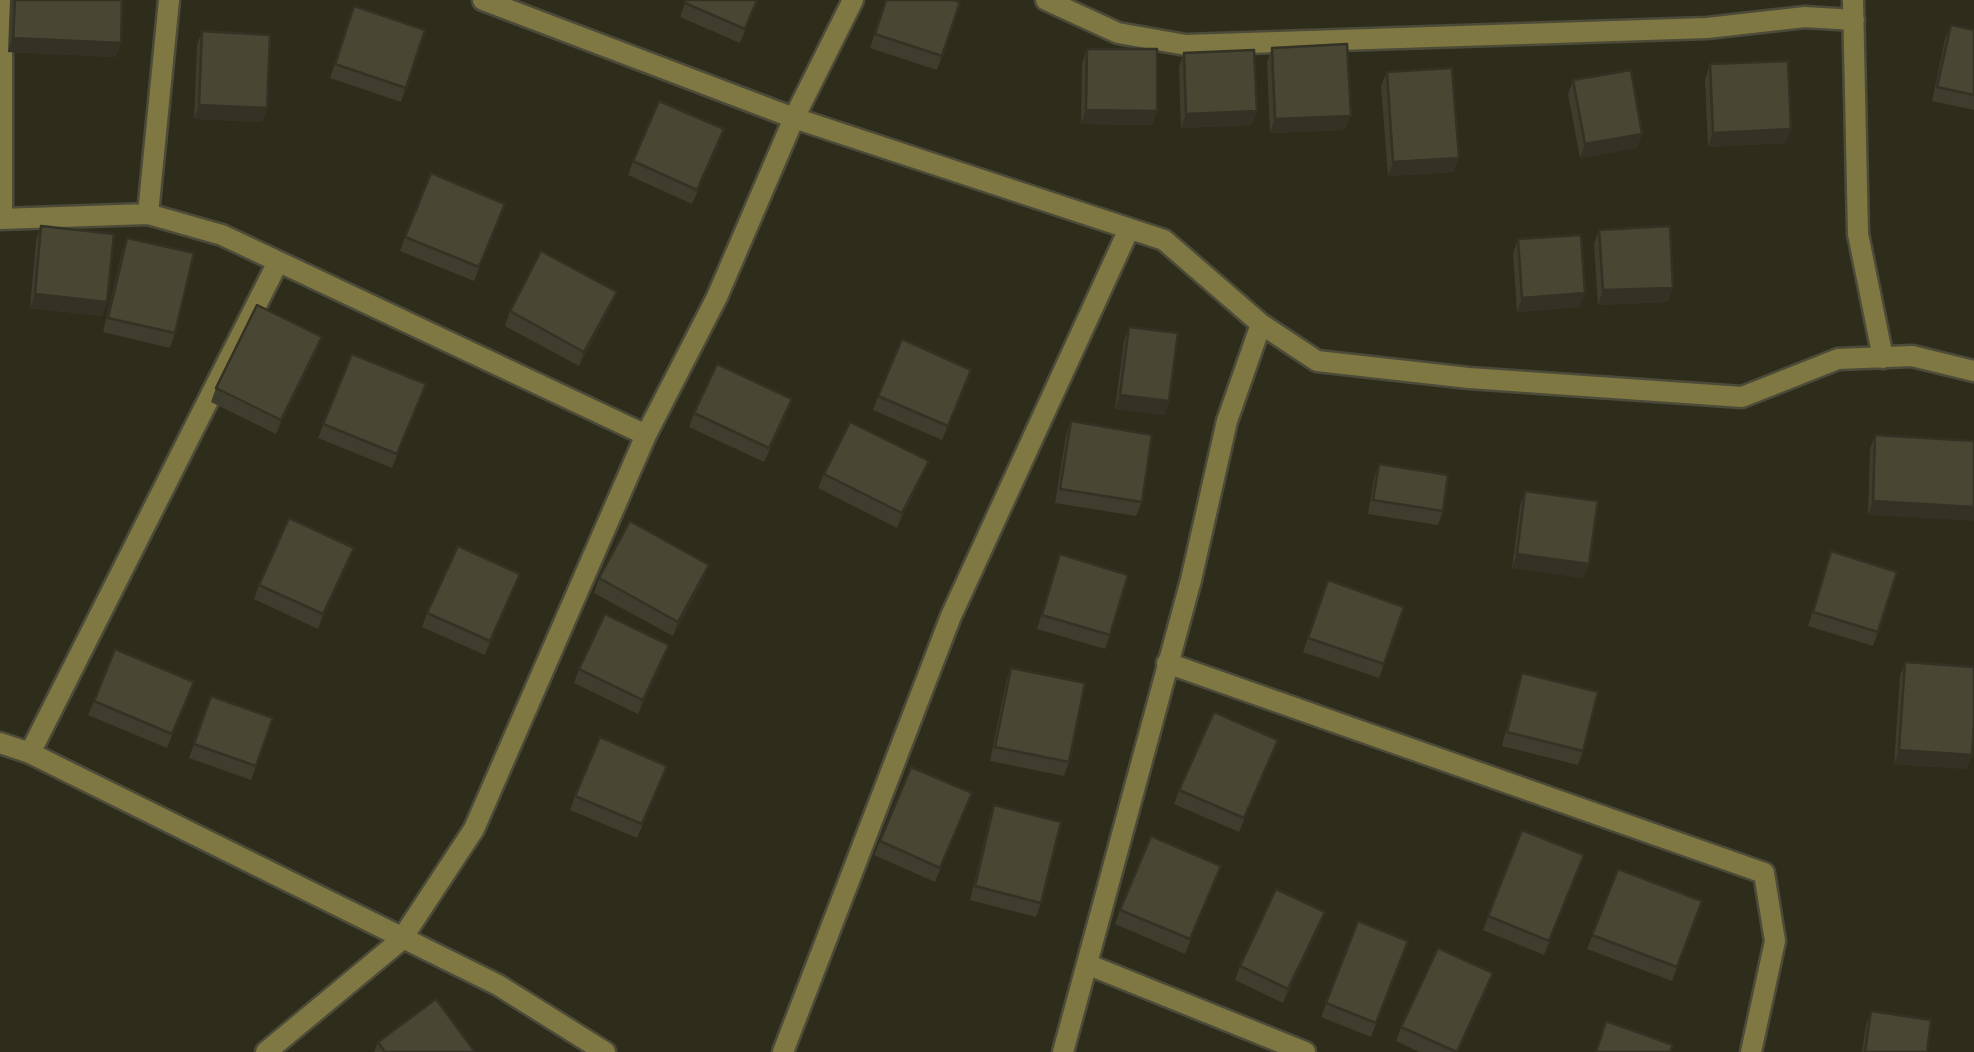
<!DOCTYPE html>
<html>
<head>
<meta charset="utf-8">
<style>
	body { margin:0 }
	canvas { display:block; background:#2e2c1a }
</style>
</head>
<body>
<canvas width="1974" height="1052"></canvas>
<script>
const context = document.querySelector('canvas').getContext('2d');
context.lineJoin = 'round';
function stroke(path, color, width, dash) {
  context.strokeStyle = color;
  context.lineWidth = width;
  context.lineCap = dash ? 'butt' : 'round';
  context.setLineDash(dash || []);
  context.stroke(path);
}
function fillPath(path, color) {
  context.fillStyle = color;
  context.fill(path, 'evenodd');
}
const minor = new Path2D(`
	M483,0L794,118L1164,240L1261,324L1317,361L1469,378L1742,397L1838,359L1912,356L1974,371
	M1046,0L1118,33L1186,45L1707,28L1805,17L1854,20
	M1853,0L1858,234L1883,358
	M148,214L169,0
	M0,219L148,214L222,235L646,435
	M2,219V0
	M1167,663L1764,873L1775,941L1751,1052
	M30,753L277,264
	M1089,965L1305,1052
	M266,1052L401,940L474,829L646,435L717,297L794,118L853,0
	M783,1052L951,616L1129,229
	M1063,1052L1191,580L1227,421L1261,324`);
const tertiary = new Path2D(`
	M0,743L30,753L498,985L605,1052`);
const wall = new Path2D(`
	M10,0H122L121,43L115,57L8,52Z
	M686,0H758L740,43L680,17Z
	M886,0L942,56L937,70L870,48Z
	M354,6L425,30L401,102L330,78Z
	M1951,25L1974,30V110L1932,101L1945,39Z
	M202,31L267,108L262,122L194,119L197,45Z
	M1272,48L1345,130L1270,133L1267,62Z
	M1087,49L1157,111L1152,125L1081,124L1082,63Z
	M1184,53L1252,125L1181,128L1179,67Z
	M1710,64L1786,143L1708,147L1705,79Z
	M1387,72L1454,172L1388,176L1381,86Z
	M1573,80L1642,134L1637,148L1580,158L1568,94Z
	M719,144L692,204L628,175L633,161Z
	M500,218L474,281L400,251L405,237Z
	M41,226L107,302L102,316L30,308L36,240Z
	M1599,230L1668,302L1598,305L1594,244Z
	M127,238L175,333L170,348L103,332L122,252Z
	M1518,239L1580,307L1517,312L1513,253Z
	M617,292L611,306L579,366L505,326L510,311Z
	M1129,327L1169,401L1164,415L1115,409L1124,341Z
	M317,351L276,434L211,402L216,388Z
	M352,354L426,384L392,468L318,438Z
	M971,370L942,440L873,410L878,396Z
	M694,413H787L764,462L689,427Z
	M1071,421L1142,502L1136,516L1055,503L1066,435Z
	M1875,435L1974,441L1868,515L1870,449Z
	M1379,464L1443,511L1438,525L1368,514L1374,478Z
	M824,474L923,475L897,528L818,488Z
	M1525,491L1589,564L1584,578L1512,568L1520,506Z
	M354,548L318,629L254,599L259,585Z
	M1831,551L1878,632L1873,646L1808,626Z
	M1060,554L1110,635L1105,649L1037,629Z
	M709,565L704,579L673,636L594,593L599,578Z
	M520,574L485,655L422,627L427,613Z
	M1328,580L1404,607L1379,678L1303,652Z
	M664,659L638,714L574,683L579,669Z
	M1905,662L1967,769L1894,764L1900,676Z
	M1011,668L1069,762L1064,776L990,761L1006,682Z
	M1522,673L1583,751L1578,765L1502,746L1517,687Z
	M194,682L167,748L88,715L94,701Z
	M211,696L273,718L251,780L189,758Z
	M1278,740L1239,832L1174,804L1179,790Z
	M662,780L637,838L570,810L575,796Z
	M972,793L935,882L874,855L880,841Z
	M994,805L1041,903L1036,917L970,900L989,820Z
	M1522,830L1579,869L1544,955L1483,930Z
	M1221,866L1185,954L1115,924L1120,910Z
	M1618,869L1702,901L1672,981L1587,949Z
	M1358,921L1408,941L1371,1037L1321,1017Z
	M1320,926L1283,1003L1235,980L1240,966Z
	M1488,987L1458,1052H1419L1396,1041L1401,1027Z
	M1871,1011L1927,1052H1862L1866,1025Z
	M378,1042L475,1052H374Z`);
const shadedWall = new Path2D(`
	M13,38L121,43L115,57L8,52Z
	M199,105L267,108L262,122L194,119Z
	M1086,110L1157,111L1152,125L1081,124Z
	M1257,111L1252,125L1181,128L1186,114Z
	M1351,116L1345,130L1270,133L1275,119Z
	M1791,129L1786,143L1708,147L1713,133Z
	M1642,134L1637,148L1580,158L1585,144Z
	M1459,158L1454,172L1388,176L1393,162Z
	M1673,288L1668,302L1598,305L1603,290Z
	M617,292L611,306L579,366L584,352Z
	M1585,293L1580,307L1517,312L1522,298Z
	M35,294L107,302L102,316L30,308Z
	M322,337L317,351L276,434L281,420Z
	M1120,395L1169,401L1164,415L1115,409Z
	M929,461L923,475L897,528L902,513Z
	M1873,501L1974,507V521L1868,515Z
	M354,548L349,562L318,629L323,614Z
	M1517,554L1589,564L1584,578L1512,568Z
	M709,565L704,579L673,636L678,622Z
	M520,574L515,588L485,655L490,641Z
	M669,645L664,659L638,714L643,700Z
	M1899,750L1972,755L1967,769L1894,764Z
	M1325,912L1320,926L1283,1003L1288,989Z
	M1493,973L1488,987L1458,1052H1457Z`);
const building = new Path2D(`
	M15,0H122L121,43L13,38Z
	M686,0H757L745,29L685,3Z
	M886,0H952L960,2L942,56L875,34Z
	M354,6L425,30L406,88L335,64Z
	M1951,25L1974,30V95L1937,87Z
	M202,31L270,35L267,108L199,105Z
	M1347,44L1351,116L1275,119L1272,48Z
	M1087,49H1157V111L1086,110Z
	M1254,50L1257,111L1186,114L1184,53Z
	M1788,61L1791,129L1713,133L1710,64Z
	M1452,68L1459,158L1393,162L1387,72Z
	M1631,70L1642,134L1585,144L1573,80Z
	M659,101L724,129L697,190L633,161Z
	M431,173L505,204L479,267L405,237Z
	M41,226L114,234L107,302L35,294Z
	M1670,226L1673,288L1603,290L1599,230Z
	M1581,235L1585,293L1522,298L1518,239Z
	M127,238L194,253L175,333L108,318Z
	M541,251L617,292L584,352L510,311Z
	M257,305L322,337L281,420L216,388Z
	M1129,327L1178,333L1169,401L1120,395Z
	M902,339L971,370L948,426L878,396Z
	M352,354L426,384L397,454L323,424Z
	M717,364L792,399L769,448L694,413Z
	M1071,421L1152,435L1142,502L1060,489Z
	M850,422L929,461L902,513L824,474Z
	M1875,435L1974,441V507L1873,501Z
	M1379,464L1448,475L1443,511L1373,500Z
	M1525,491L1598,501L1589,564L1517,554Z
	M289,518L354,548L323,614L259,585Z
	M630,521L709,565L678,622L599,578Z
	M458,546L520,574L490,641L427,613Z
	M1831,551L1897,572L1878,632L1813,612Z
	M1060,554L1128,575L1110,635L1042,615Z
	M1328,580L1404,607L1384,664L1308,638Z
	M605,614L669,645L643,700L579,669Z
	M115,649L194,682L172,734L94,701Z
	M1905,662L1974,667V724L1972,755L1899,750Z
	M1011,668L1085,683L1069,762L995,747Z
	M1522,673L1598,692L1583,751L1507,732Z
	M211,696L273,718L256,766L194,744Z
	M1214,712L1278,740L1244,818L1179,790Z
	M600,737L667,766L642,824L575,796Z
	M911,767L972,793L940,868L880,841Z
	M994,805L1061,822L1041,903L975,886Z
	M1522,830L1584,855L1549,941L1488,916Z
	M1151,836L1221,866L1190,939L1120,910Z
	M1618,869L1702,901L1677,967L1592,935Z
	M1276,889L1325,912L1288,989L1240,966Z
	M1358,921L1408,941L1376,1023L1326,1003Z
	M1438,948L1493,973L1457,1052L1401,1027Z
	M436,999L475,1052H385L378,1042Z
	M1871,1011L1931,1020L1927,1052H1865Z
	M1606,1021L1673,1045L1670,1052H1596Z`);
stroke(minor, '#4c4a39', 25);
stroke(tertiary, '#4c4a39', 25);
stroke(minor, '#7f7842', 20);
stroke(tertiary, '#7f7842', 20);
fillPath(wall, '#3f3d2d');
fillPath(shadedWall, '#333224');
fillPath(building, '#494734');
stroke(building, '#333224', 2.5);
</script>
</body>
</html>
